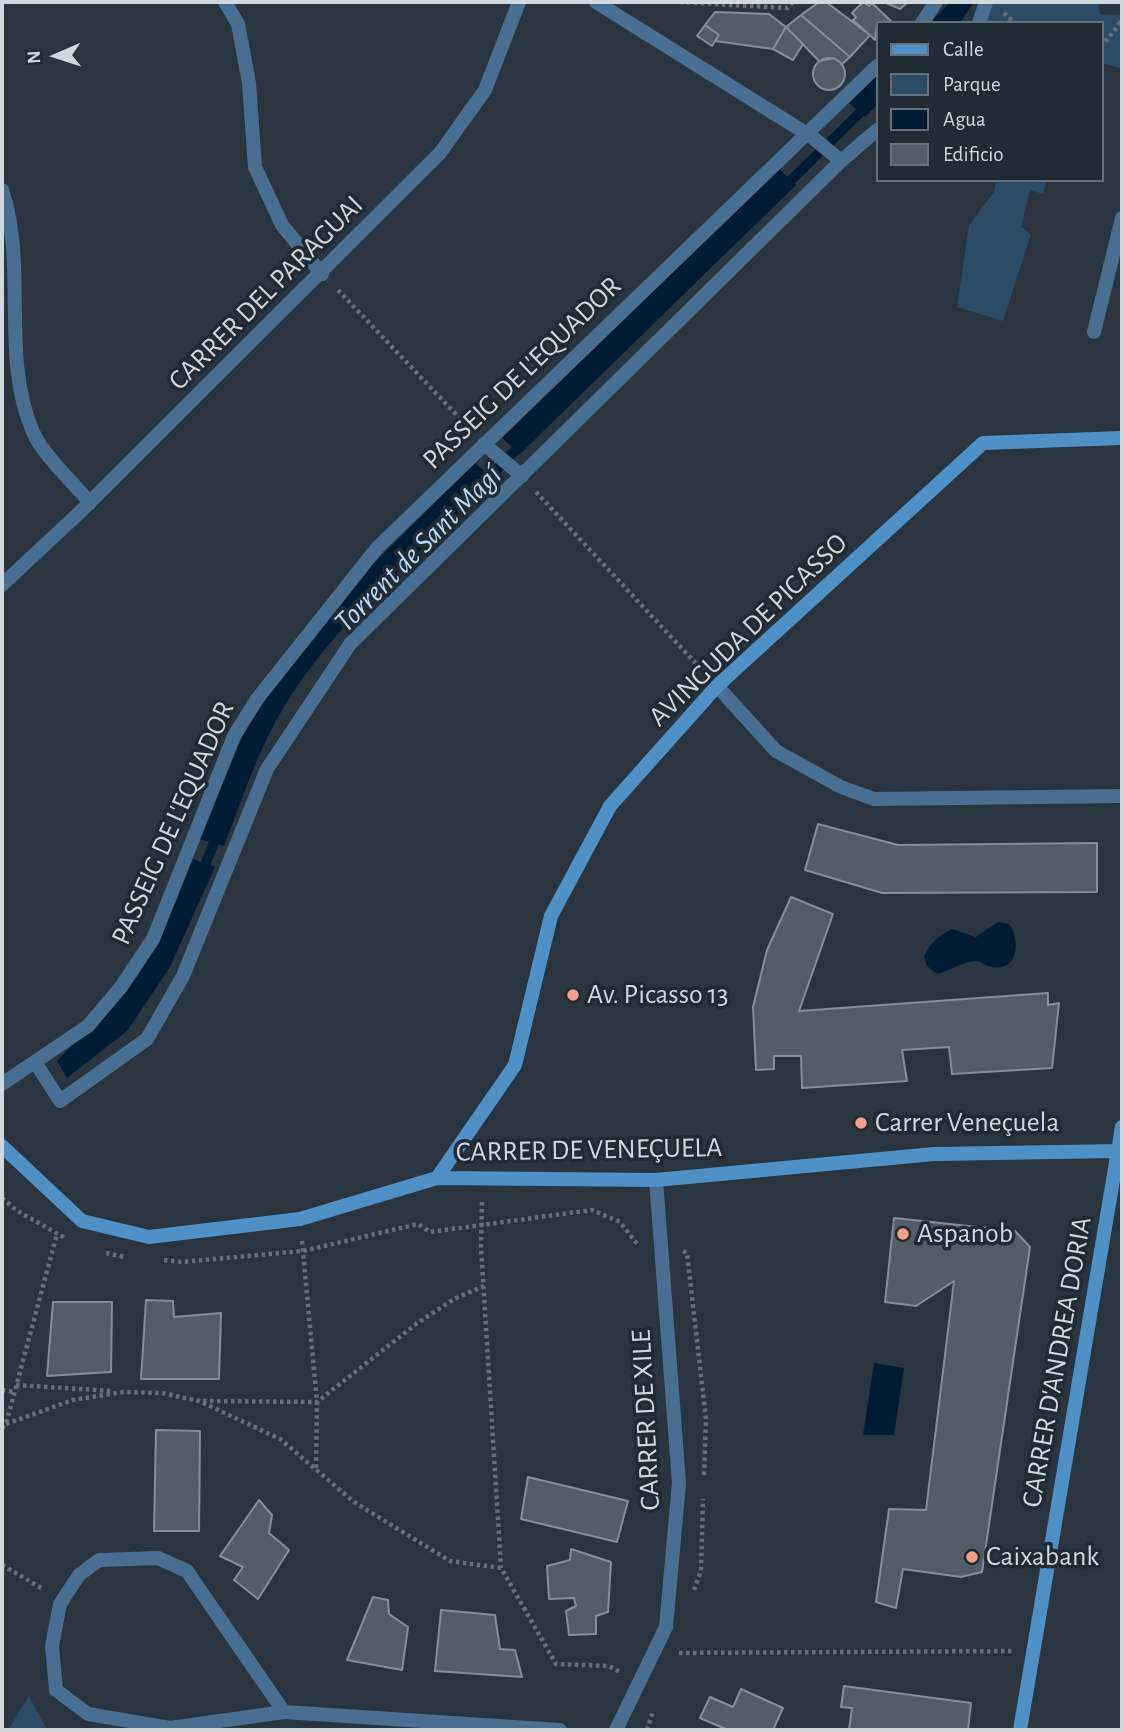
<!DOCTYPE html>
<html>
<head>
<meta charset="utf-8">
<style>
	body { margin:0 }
	#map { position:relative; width:1124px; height:1732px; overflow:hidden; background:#2a353f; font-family:"Alegreya Sans",sans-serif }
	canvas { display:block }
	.frame { position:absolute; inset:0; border:4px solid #d0d7dd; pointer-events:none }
	.legend { position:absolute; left:876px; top:21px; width:228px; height:161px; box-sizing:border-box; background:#212b34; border:2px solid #677078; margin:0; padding:9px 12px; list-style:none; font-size:21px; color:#d0d7dd }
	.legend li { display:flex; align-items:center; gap:14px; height:35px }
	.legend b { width:35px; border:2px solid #677078 }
	.north { position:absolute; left:21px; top:21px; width:70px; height:70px; -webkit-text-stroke:5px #212b34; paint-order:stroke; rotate:267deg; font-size:19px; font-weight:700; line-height:28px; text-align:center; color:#d0d7dd }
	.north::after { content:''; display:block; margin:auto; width:24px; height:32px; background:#d0d7dd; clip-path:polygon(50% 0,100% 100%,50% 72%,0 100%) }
</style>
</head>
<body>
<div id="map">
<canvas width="1124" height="1732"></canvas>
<div class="frame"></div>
<ul class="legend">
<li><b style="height:9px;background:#4f90c7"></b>Calle</li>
<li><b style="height:19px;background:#2b4b67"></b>Parque</li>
<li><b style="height:19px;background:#001c34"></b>Agua</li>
<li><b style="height:19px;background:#515c67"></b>Edificio</li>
</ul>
<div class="north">N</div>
</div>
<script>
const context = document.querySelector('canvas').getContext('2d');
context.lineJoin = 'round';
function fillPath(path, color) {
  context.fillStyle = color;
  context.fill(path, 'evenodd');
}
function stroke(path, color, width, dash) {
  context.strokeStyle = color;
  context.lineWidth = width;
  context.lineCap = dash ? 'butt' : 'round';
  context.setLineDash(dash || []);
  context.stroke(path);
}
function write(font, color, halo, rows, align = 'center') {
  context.font = font + ' "Alegreya Sans",sans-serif';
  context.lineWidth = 7;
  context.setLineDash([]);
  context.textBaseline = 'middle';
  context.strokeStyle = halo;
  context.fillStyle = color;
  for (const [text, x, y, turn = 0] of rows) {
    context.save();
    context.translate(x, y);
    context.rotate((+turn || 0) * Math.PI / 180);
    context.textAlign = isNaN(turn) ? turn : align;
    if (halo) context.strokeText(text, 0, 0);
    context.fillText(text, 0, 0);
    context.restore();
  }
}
const green = new Path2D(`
	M992,2H1098L1100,14L1122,15V68L1101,63V23H984Z
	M996,180H1047L1043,194L1030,190L1021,227L1031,234L1003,321L957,307L969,225L994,192Z
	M29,1696L47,1730H8Z`);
const water = new Path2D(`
	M950,2H974L960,23H930Z
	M877,75V105L865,117L849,103Z
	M779,169L796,185L520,454L502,438Z
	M475,463L495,480C425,548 346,612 292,694C261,741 244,794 224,846L199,839L246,728L300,649L361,576Z
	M193,859L215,867L170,967L127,1031L67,1078L57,1061L137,976L173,909Z
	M998,922L1009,924C1022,943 1017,975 988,966C982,964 980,960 973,961C961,963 949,971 937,974L927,966L924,956C930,943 939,936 952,929L976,937Z
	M874,1363L904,1368L894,1435H863Z`);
const stream = new Path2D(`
	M783,188L877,96
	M481,485L525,441
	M201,875L218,833`);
const building = new Path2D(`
	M819,2H826L870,35L850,57L801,15Z
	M863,2L869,6L872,3L892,22L877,23L875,40L853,20L856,17L852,13Z
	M884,2H908L900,9Z
	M715,12L769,14L786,27L773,49L715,41L719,35L705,25Z
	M801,15L850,57L842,64L834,58L819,61L786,27Z
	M705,25L719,35L712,46L697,36Z
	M786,27L803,44L793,60L773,49Z
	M813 74a16 16 0 1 1 32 0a16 16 0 1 1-32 0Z
	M818,824L898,845L1097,843V892L882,893L805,870Z
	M791,897L833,914L799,1011L1048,993V1005L1059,1003L1052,1068L952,1074L949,1047L902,1050L907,1081L802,1088L801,1056H774V1069L756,1070L753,1007L767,950Z
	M894,1218L1015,1231L1030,1247L982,1572L961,1577L903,1569L896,1608L876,1602L889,1509L926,1510L954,1281L916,1306L885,1302Z
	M146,1300L173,1301L174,1317L221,1313L219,1379H141Z
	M53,1302H112L111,1372L47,1376Z
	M156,1430L200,1431L199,1531H154Z
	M528,1477L628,1501L617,1542L521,1519Z
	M259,1500L272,1515L269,1533L289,1550L258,1599L234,1580L243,1567L220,1556Z
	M571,1549L611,1562L608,1612L596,1616V1634L569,1635L566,1611L576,1606L574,1598L549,1599L547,1566L570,1560Z
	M373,1597L388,1600L389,1614L408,1627L402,1670L347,1660Z
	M441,1610L495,1615L500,1649L515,1650L522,1677L435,1671Z
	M844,1686L971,1703L968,1730H849L852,1708L841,1707Z
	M741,1689L783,1708L773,1730H728L700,1718L710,1697L733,1707Z`);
const path = new Path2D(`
	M680,2L787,8L793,2
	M1004,13L1015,23
	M1101,47L1120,23L1122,26
	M338,290L469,428
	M536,492L702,670
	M2,1198L16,1210L65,1238
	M482,1202L481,1247L501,1568
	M302,1241L317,1402L316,1469
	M683,1251L687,1253L706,1419L704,1476
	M106,1253L124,1257
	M164,1260L181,1262L303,1251L418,1224L430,1232L592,1210L620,1222L638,1245
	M16,1385L112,1391
	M2,1390L14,1392
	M203,1401L317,1402L416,1324L454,1299L484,1286
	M6,1424L73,1400L123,1392L162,1393L199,1401L280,1439L354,1502L450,1561L501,1568L556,1664L609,1666L620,1672
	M2,1428L6,1424L57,1234
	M2,1565L43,1589
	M694,1590L701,1571L703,1499
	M679,1653L1013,1651
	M647,1730L653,1711`);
const street = new Path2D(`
	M225,2L238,24L249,83L255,167L282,225L322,274
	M596,2L812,137L841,161
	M922,23L936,2
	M979,23L986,2
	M2,190C28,267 0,356 33,432C42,454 74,483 90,503
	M1094,332L1122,218
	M484,444L522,476
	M2,585L80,512L440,153L485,90L519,2
	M717,686L776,751L841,787L874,799L1122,796
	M35,1062L60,1101L147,1039L183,976L267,769L350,644L841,161L877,130
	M2,1084L88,1026L121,987L153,939L234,736L257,699L377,548L877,66
	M284,1712L187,1571L158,1558L99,1560L79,1575L60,1604L52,1646L56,1690L88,1714L170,1728L284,1712L560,1730
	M616,1730L666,1627L679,1483L656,1180`);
const secondary = new Path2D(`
	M2,1146L82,1221L149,1237L300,1219L437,1178L656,1180L934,1154L1119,1151
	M437,1178L515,1065L551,916L610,806L717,686L983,443L1122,438
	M1020,1730L1122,1127`);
const markers = [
	[573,995,7,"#f49e87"],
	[861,1123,7,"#f49e87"],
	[903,1234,7,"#f49e87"],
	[972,1557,7,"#f49e87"]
];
const streetNames = [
	["CARRER DEL PARAGUAI",266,293,-45],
	["PASSEIG DE L'EQUADOR",522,373,-44],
	["AVINGUDA DE PICASSO",748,630,-44],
	["PASSEIG DE L'EQUADOR",173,823,-66],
	["CARRER DE VENEÇUELA",589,1150,-1],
	["CARRER D'ANDREA DORIA",1057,1362,-80],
	["CARRER DE XILE",646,1420,-93]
];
const poiNames = [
	["Av. Picasso 13",587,995],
	["Carrer Veneçuela",875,1123],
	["Aspanob",917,1234],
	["Caixabank",986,1557]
];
const waterNames = [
	["Torrent de Sant Magí",418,549,-45]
];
fillPath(green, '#2b4b67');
fillPath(water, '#001c34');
stroke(stream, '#001c34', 10);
fillPath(building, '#515c67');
stroke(building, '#828e9a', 2);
stroke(path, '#666f78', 4.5, [3.5, 3.5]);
stroke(street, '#486f92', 14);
stroke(secondary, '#4f90c7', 14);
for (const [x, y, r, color] of markers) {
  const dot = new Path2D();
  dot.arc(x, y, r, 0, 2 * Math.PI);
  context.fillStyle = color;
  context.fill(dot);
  stroke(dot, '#212b34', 2.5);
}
write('28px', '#d0d7dd', '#212b34', streetNames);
write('28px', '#d0d7dd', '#212b34', poiNames, 'left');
write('italic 30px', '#bad8f5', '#212b34', waterNames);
</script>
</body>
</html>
